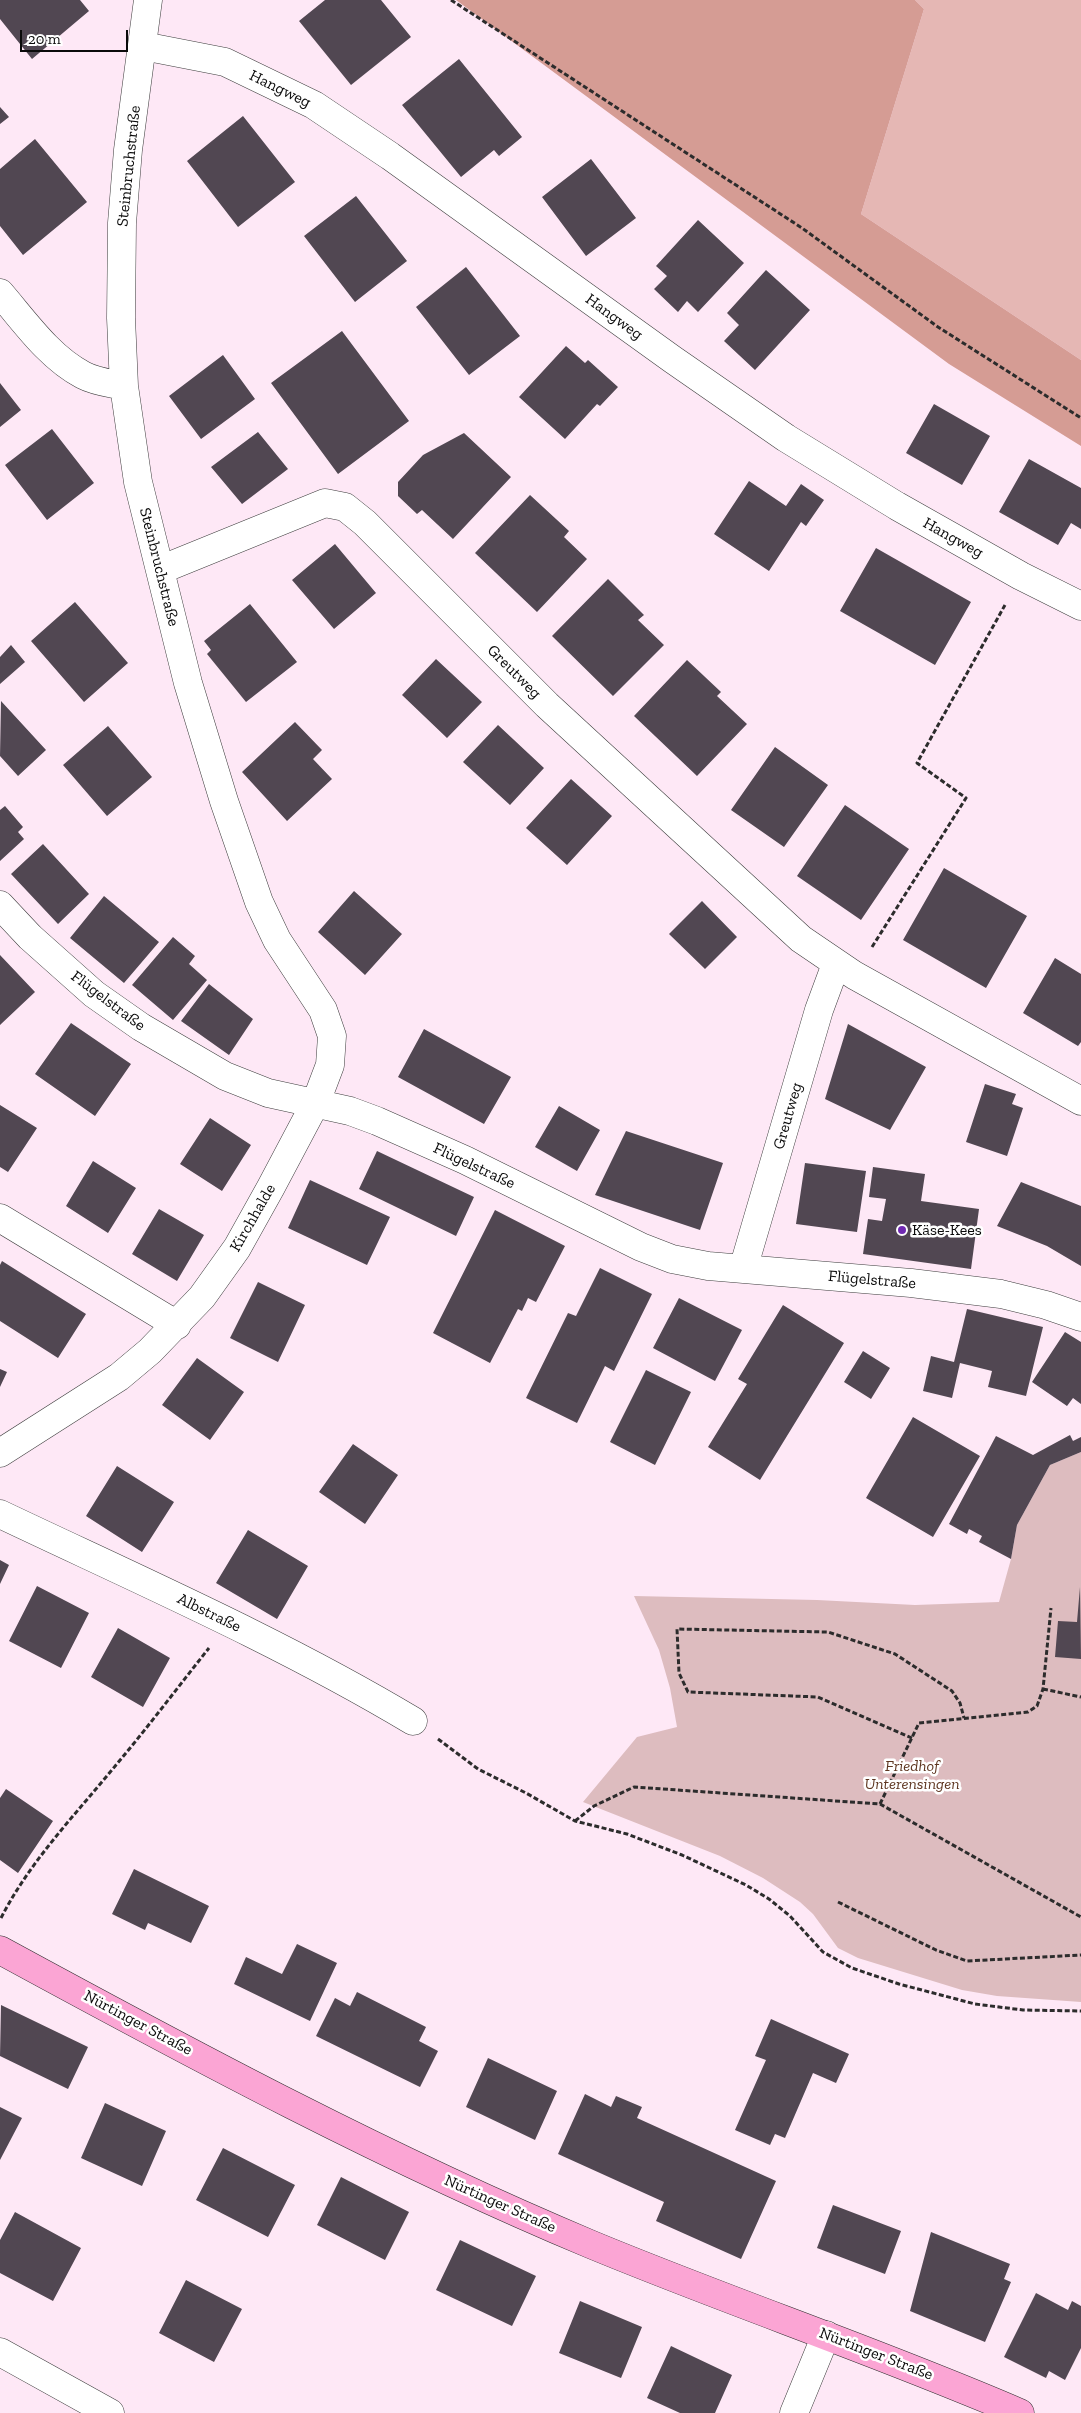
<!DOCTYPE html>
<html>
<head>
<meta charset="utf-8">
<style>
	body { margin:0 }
	#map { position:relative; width:1081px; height:2413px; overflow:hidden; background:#fee8f6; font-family:"Zilla Slab",serif }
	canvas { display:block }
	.scale { position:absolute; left:20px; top:30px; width:108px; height:22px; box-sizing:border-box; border:2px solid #0a0a0a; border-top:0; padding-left:6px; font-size:15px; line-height:18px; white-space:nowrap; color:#0a0a0a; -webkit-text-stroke:4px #fff; paint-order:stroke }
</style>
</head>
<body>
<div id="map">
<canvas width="1081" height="2413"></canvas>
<div class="scale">20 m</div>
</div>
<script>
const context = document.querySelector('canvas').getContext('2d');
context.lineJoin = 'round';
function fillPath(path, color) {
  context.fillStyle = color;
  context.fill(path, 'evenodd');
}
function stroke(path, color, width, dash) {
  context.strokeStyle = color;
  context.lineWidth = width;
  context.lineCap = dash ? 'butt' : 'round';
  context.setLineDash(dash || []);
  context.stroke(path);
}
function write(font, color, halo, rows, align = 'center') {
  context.font = font + ' "Zilla Slab",serif';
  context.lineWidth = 5;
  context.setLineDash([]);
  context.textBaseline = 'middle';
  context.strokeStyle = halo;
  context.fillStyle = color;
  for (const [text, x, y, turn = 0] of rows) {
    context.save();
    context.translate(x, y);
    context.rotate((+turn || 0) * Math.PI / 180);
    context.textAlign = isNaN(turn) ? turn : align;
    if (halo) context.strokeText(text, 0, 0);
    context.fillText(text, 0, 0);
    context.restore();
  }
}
const green = new Path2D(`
	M915,0H1081V360L861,214L924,9Z`);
const forest = new Path2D(`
	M456,0H915L924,9L861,214L1081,360V446L949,364Z`);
const cemetery = new Path2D(`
	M1081,1452V2002L997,1996L962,1990L858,1958L838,1948L813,1914L800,1902L763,1878L720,1856L583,1802L637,1737L677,1727L670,1688L659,1650L634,1596L817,1600L915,1605L999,1602L1011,1559L1017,1525L1050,1465Z`);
const building = new Path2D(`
	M0,0H80L89,11L32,59L0,19Z
	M325,0H381L411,37L351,85L299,21Z
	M459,59L522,137L499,156L494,150L461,177L402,105Z
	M0,107L9,117L0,124Z
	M243,116L295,182L238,227L187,161Z
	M35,139L87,202L23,255L0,226V169Z
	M591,159L636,218L586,256L542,197Z
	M356,196L407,261L355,302L304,236Z
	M698,220L744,263L698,312L687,301L678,312L654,289L667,276L656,266Z
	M466,267L520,336L469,375L416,307Z
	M766,270L810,310L755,370L724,341L739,325L727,313Z
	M342,331L409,421L338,474L271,383Z
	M566,346L585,363L588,360L618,387L600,406L597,404L565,439L519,397Z
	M223,355L255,399L201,439L169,396Z
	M0,383L21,410L0,427Z
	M934,404L990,436L962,485L906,453Z
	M52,429L94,483L47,520L5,465Z
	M258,432L288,469L242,504L211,467Z
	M464,433L511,477L453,539L422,510L417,514L398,496V482L423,455Z
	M1029,459L1081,488V529L1071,523L1058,545L999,512Z
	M749,481L786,506L801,484L824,500L806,526L801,522L769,571L714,534Z
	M530,495L569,531L564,537L587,559L537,612L475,553Z
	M335,544L376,593L334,629L292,580Z
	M876,548L971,602L935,665L840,611Z
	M608,579L644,615L638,620L664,645L613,696L552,636Z
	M75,602L128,663L84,702L31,641Z
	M250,604L297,662L246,702L207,654L211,650L204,641Z
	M11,645L25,662L0,684V657Z
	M436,659L482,702L447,738L402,695Z
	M687,660L721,692L717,696L747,724L697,776L634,716Z
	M1,701L46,750L18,776L0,756Z
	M295,722L322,750L313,759L332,779L287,821L242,772Z
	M498,725L544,768L510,805L463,762Z
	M108,726L152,777L107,816L63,765Z
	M775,747L828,785L784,847L731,810Z
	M571,779L612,816L567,865L526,828Z
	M845,805L909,849L861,920L797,876Z
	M5,806L23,827L18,832L24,839L0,861V810Z
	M43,844L89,894L58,924L11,874Z
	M944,868L1027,916L986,988L903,940Z
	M354,891L402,934L365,975L318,932Z
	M104,896L159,942L124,983L70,938Z
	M702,901L737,937L705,969L669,934Z
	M173,937L195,956L189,964L207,980L173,1020L132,985Z
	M0,955L35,992L0,1025Z
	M1055,958L1081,974V1042L1078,1046L1023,1013Z
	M209,984L253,1019L229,1055L181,1021Z
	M71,1023L131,1064L95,1116L35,1074Z
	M848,1024L926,1067L890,1130L825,1099Z
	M424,1029L511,1077L484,1124L398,1077Z
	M985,1084L1016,1094L1012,1104L1023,1108L1007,1156L966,1142Z
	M0,1105L37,1128L8,1172L0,1167Z
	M559,1106L600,1130L577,1171L535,1147Z
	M210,1118L251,1145L222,1191L180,1164Z
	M626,1131L723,1163L700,1230L595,1195Z
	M377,1151L474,1197L456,1236L359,1189Z
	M93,1161L136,1188L108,1233L66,1206Z
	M805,1163L866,1171L857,1232L796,1224Z
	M873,1167L925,1174L921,1201L979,1209L971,1269L863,1254L868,1219L882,1221L886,1199L869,1197Z
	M310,1180L390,1217L367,1265L288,1228Z
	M1021,1182L1081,1206V1266L1047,1246L997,1226Z
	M159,1209L204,1235L177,1281L132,1254Z
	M495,1210L565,1246L536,1302L528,1298L522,1311L518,1309L490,1363L433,1333Z
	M2,1261L86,1314L58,1358L0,1321V1265Z
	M600,1268L652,1294L614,1371L605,1366L577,1423L526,1398L568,1313L576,1316Z
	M258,1282L305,1305L278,1362L230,1338Z
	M679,1298L742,1330L715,1381L653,1348Z
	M783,1305L844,1343L760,1480L708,1447L747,1384L738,1379Z
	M967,1309L1043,1327L1026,1396L988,1387L992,1371L960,1363L952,1398L923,1391L931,1356L954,1362Z
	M1065,1332L1081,1342V1404L1073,1398L1067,1406L1032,1382Z
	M863,1351L890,1368L871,1399L844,1382Z
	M197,1358L244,1392L210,1440L162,1405Z
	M0,1369L7,1372L0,1387Z
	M646,1370L691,1392L655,1465L610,1442Z
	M913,1417L980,1456L933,1537L866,1498Z
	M1070,1435L1073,1441L1081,1437V1452L1050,1465L1017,1525L1011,1559L979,1542L982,1536L969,1529L967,1534L949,1524L996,1436L1033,1455Z
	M353,1444L398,1475L365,1524L319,1492Z
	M117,1466L174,1502L142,1552L86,1516Z
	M248,1530L308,1566L277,1619L216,1583Z
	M0,1560L9,1565L0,1584Z
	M37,1586L89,1613L61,1668L9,1641Z
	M1080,1587L1081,1659L1055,1657L1058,1621L1077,1622Z
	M118,1628L170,1658L143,1707L91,1677Z
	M6,1789L53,1821L18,1873L0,1860V1798Z
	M134,1869L209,1906L191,1943L148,1923L145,1930L112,1914Z
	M297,1944L337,1963L310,2021L234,1984L246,1957L282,1974Z
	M357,1992L426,2027L419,2041L438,2051L420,2087L316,2036L335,1998L350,2006Z
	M1,2005L88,2047L68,2089L0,2056Z
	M771,2019L849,2054L836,2083L813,2073L785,2138L775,2134L770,2145L735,2130L766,2060L755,2056Z
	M488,2058L557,2091L535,2140L466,2107Z
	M585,2094L611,2107L616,2096L642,2107L637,2118L776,2181L741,2259L656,2221L664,2202L558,2154Z
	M105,2103L166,2131L142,2186L81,2158Z
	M0,2107L22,2118L0,2160Z
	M223,2148L295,2185L268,2237L196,2200Z
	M341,2177L409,2212L385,2260L317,2225Z
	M833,2205L901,2231L885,2274L817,2248Z
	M15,2212L81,2248L53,2301L0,2273V2240Z
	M931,2232L1010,2264L1004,2279L1011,2282L985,2342L910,2311Z
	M460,2240L536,2276L512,2326L436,2290Z
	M186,2280L242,2309L214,2362L159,2333Z
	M1036,2293L1068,2310L1072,2301L1081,2306V2348L1065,2380L1049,2371L1046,2378L1004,2357Z
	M580,2301L642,2327L621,2378L559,2353Z
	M671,2346L732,2375L715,2413H680L647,2398Z`);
const path = new Path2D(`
	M451,0L802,228L938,327L1081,418
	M872,947L966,798L917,763L1005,605
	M1043,1689L1081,1697
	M912,1738L818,1697L688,1692L679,1673L677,1629L828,1632L895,1654L952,1691L960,1703L964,1718
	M438,1739L478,1769L526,1793L575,1821L627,1834L682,1855L746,1885L769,1899L790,1916L823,1952L852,1968L899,1984L975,2004L1023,2010L1081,2011
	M880,1804L919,1723L1028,1712L1037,1706L1043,1689L1051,1608
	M575,1821L594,1806L634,1787L880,1804L1081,1917
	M838,1902L936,1950L967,1961L1081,1955
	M1,1918C30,1861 76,1814 116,1765C148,1727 178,1687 209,1648`);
const street = new Path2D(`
	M143,46L225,62L314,105L390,156L672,359L786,438L897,506L1021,576L1081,606
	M0,293C25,322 49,357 83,375C96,382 110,383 124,386
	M160,570L325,503L345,507L365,523L547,705L801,939L854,975L1081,1101
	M0,905L30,937L94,994L141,1027L225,1076L268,1093L350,1111L377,1121L465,1160L641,1247L672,1259L708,1266L911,1283L1001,1294L1046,1305L1081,1317
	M0,1218L177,1325
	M743,1269L819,1010L836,964
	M0,1453L119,1377L150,1351L202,1297L237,1248L271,1187L316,1102L330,1065L332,1036L323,1010L277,940L259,902L224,801L188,683L138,482L124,386L121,318L122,223L128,150L148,0
	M0,1514C139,1580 281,1642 413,1721
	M0,2352L110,2413
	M794,2413L826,2335`);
const secondary = new Path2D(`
	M0,1950C193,2055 387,2159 590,2244C732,2303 879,2352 1020,2413`);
const markers = [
	[902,1230,5,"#702ab2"]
];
const streetNames = [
	["Hangweg",280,89,26],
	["Steinbruchstraße",129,166,-84],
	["Hangweg",614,317,36],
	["Hangweg",953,538,29],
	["Steinbruchstraße",159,567,76],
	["Greutweg",514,672,45],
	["Flügelstraße",108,1001,37],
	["Greutweg",788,1116,-74],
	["Flügelstraße",474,1166,25],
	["Kirchhalde",253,1218,-60],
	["Flügelstraße",872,1280,5],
	["Albstraße",209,1613,26],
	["Nürtinger Straße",138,2023,28],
	["Nürtinger Straße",500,2204,24],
	["Nürtinger Straße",876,2354,21]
];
const poiNames = [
	["Käse-Kees",912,1230]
];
const parkNames = [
	["Friedhof",912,1766],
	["Unterensingen",912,1784]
];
fillPath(green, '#e5b7b4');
fillPath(forest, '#d59c94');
fillPath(cemetery, '#ddbcbf');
fillPath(building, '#514752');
stroke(street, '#3d3d3d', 29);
stroke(secondary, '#2c2c2c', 29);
stroke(path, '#2c2c2c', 3, [5, 2.5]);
stroke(street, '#fff', 28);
stroke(secondary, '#fba5d4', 28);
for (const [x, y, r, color] of markers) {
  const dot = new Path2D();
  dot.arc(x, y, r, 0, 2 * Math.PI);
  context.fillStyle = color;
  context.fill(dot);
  stroke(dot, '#fff', 2);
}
write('16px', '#0a0a0a', '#fff', streetNames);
write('16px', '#0a0a0a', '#fff', poiNames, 'left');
write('italic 16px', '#5d351f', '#fff', parkNames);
</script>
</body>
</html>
